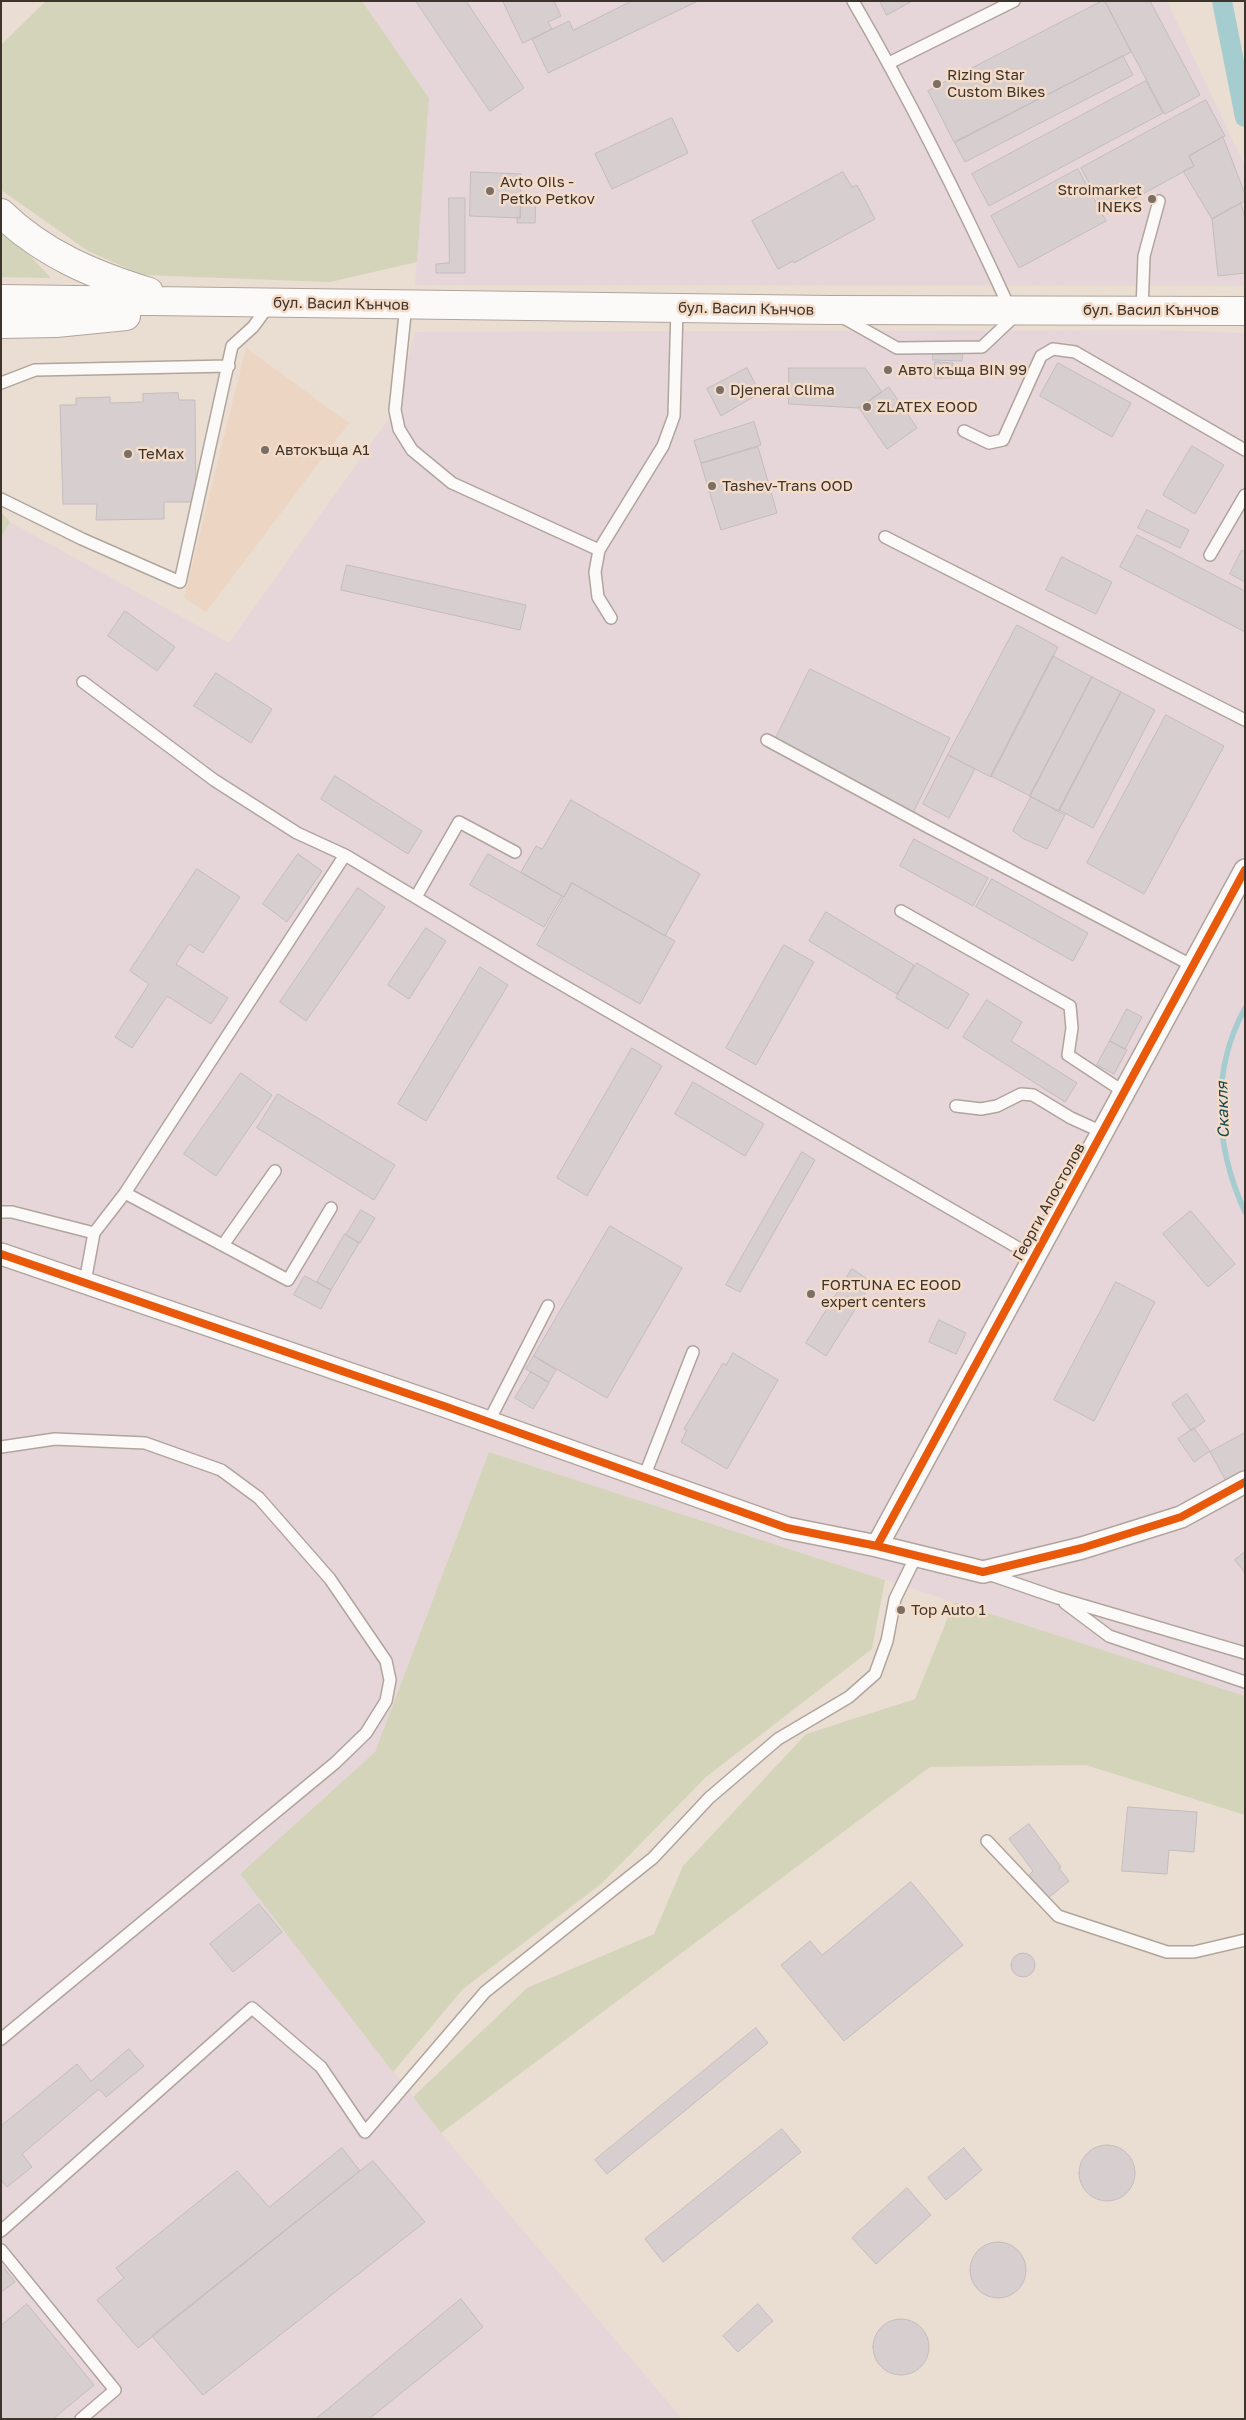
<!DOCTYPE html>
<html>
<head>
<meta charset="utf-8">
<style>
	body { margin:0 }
	#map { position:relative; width:1246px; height:2420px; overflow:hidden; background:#eaddd2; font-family:"Golos Text",sans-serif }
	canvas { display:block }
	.frame { position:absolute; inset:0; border:2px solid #3d342c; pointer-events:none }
</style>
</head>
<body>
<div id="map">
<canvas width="1246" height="2420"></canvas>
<div class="frame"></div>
</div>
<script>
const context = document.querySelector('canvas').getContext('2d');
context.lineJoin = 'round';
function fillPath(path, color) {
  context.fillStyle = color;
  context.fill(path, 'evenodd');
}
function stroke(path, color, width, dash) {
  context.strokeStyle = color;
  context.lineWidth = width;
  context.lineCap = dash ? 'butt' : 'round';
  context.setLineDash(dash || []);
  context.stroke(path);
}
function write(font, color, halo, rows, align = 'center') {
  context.font = font + ' "Golos Text",sans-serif';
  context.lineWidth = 5;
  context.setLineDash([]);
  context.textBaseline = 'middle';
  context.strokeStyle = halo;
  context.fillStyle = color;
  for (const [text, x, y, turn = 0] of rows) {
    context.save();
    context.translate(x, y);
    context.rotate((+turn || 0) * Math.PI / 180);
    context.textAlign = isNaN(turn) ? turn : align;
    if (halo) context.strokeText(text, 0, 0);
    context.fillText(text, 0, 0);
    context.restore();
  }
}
const built = new Path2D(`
	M246,348L349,423L206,612L184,598Z`);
const industrial = new Path2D(`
	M362,1H1167L1245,166V286L415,285L429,98Z
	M1156,330L1245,333V1696L489,1452L375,1752L240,1874L441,2133L682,2419H1V538L10,522L229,643L395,410L415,332Z`);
const green = new Path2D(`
	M46,1H362L429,98L417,262L330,282L142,275L88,251L1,190V45Z
	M1,225L51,278L1,277Z
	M1,512L10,522L1,538Z
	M489,1452L885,1580L872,1649L706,1777L601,1884L463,1989L393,2072L240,1874L375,1752Z
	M954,1602L1245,1696V1815L1086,1765L930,1767L441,2133L413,2097L527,1988L654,1934L683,1866L806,1734L915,1699Z`);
const stream = new Path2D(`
	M1245,1008C1210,1072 1215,1147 1245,1212`);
const canal = new Path2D(`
	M1222,1L1245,117`);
const building = new Path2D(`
	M416,1H466L524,88L490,111Z
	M503,1H554L561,16L548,22L552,29L523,43Z
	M632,1H698L548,73L532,39L569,21L573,30Z
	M880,1H912L887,15Z
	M1102,1H1105L1131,52L954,142L928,91Z
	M1105,1H1150L1200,95L1165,114Z
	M1123,56L1133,75L965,162L955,143Z
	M1146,81L1163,113L989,206L972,174Z
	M1206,100L1225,136L1189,156L1194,166L1106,214L1081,168Z
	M672,118L688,153L612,189L595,154Z
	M1223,137L1245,194V201L1212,219L1183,171L1194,166L1189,156Z
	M1078,169L1106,221L1019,268L991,216Z
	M471,172L521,174L520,218L470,216Z
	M843,172L852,187L857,185L875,219L794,263L793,261L778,269L752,221Z
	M521,194L536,195L535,223H517V217L520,218Z
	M449,198H465V273H436V264L449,263Z
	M1241,203L1245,219V273L1218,276L1212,219Z
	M934,343H963L962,361L933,360Z
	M935,362L953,363L952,378H935Z
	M1058,363L1131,403L1112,437L1040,396Z
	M747,368L760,393L721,416L707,389Z
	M789,368H865L882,392L859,408L789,404Z
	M889,387L917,428L887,449L859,408Z
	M178,393L179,400H195L196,502H164V519L96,520L97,504H63L60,405H76V398L110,397V403L143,402V394Z
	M754,422L761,445L701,463L694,441Z
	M1192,446L1224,465L1195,514L1163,495Z
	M758,447L777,513L721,530L701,464Z
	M1147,510L1189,530L1180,548L1138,528Z
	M1137,535L1245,591V632L1120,567Z
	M1242,550L1245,552V582L1230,574Z
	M1062,557L1112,582L1096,614L1046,590Z
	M347,565L526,605L520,630L341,590Z
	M125,611L175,647L157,671L108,636Z
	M1017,625L1058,647L991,777L948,755Z
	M1053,656L1092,677L1030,796L991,776Z
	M810,669L950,738L911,817L771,748Z
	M216,673L272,709L251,743L194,706Z
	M1092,677L1121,692L1059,811L1030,796Z
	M1121,692L1155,710L1093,828L1059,810Z
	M1166,715L1224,746L1144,894L1087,863Z
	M948,755L975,769L949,818L923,804Z
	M335,776L422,831L408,854L321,799Z
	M1031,797L1065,815L1047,849L1022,838L1013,831Z
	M571,800L700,874L665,936L572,883L564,897L521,872L536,846L542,849Z
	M914,839L988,878L973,906L900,866Z
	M298,854L322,871L287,922L263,904Z
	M488,854L562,896L544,927L470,885Z
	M197,869L240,897L203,953L189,944L176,964L228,998L211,1024L167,996L132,1048L115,1037L149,984L130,971Z
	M992,879L1088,933L1073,961L976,907Z
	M572,883L675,941L640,1004L537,945Z
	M358,888L385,907L306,1021L280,1002Z
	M826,912L914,965L897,994L809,941Z
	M426,928L446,941L409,999L388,985Z
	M784,945L814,962L756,1065L726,1048Z
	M917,963L969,994L948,1029L896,998Z
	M480,967L508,985L426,1121L398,1104Z
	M987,1000L1022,1022L1011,1041L1077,1083L1065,1102L963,1037Z
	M1127,1009L1142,1017L1125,1049L1110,1041Z
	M1110,1041L1127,1050L1114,1074L1097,1065Z
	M632,1048L662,1066L587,1196L557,1178Z
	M241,1073L272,1095L216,1176L184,1154Z
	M693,1082L764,1124L745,1156L675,1114Z
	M278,1094L395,1165L374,1200L257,1128Z
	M802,1152L815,1160L740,1292L726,1285Z
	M361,1210L375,1218L360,1243L346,1235Z
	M1191,1211L1235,1264L1208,1287L1163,1234Z
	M610,1226L682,1268L607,1398L534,1356Z
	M345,1234L359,1243L331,1290L317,1282Z
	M852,1269L872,1282L826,1356L806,1343Z
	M305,1276L331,1290L321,1309L294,1295Z
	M1116,1282L1155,1302L1094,1421L1054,1400Z
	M939,1320L966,1333L956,1354L929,1342Z
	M733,1353L778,1380L727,1469L681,1442L687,1430L684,1429L723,1363L726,1365Z
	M534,1356L556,1370L549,1382L526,1369Z
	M531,1372L549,1383L533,1409L515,1398Z
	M1187,1394L1205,1421L1191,1431L1172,1404Z
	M1194,1428L1210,1451L1194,1462L1178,1439Z
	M1245,1433V1471L1226,1481L1210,1452Z
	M1245,1552V1573L1235,1560Z
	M1128,1807L1197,1812L1194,1852L1169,1850L1167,1874L1122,1871Z
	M1029,1824L1061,1867L1059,1868L1069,1881L1047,1899L1029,1875L1033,1871L1009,1839Z
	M911,1882L963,1945L844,2041L781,1965L810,1941L822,1955Z
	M259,1904L282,1932L233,1972L210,1944Z
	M1011 1965a12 12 0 1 1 24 0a12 12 0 1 1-24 0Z
	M756,2028L768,2043L607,2174L595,2160Z
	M129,2049L144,2066L106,2097L99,2089L22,2154L32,2167L7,2187L1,2180V2126L77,2064L91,2081Z
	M782,2129L801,2152L663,2262L645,2239Z
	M1079 2173a28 28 0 1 1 56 0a28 28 0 1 1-56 0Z
	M342,2148L360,2171L138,2348L97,2300L124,2278L116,2268L237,2171L269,2207Z
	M964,2148L982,2170L946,2200L928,2178Z
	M373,2161L425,2222L203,2395L152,2336Z
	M907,2188L931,2215L876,2264L852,2238Z
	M970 2270a28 28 0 1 1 56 0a28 28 0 1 1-56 0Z
	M1,2264L15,2282L1,2292Z
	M461,2299L483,2327L369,2419H316Z
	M27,2304L94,2385L53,2419H1V2326Z
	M758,2304L773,2321L738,2352L723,2336Z
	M873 2347a28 28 0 1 1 56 0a28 28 0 1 1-56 0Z`);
const service = new Path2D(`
	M853,1C911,101 962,204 1010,309
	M889,63L1014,1
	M406,305L395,410L399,429L412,450L452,483L599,550
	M1142,310L1144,256L1159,201
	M842,317L897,348L982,347L1017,314
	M1,383L35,370L229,366
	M964,431L989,443L1003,440L1041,356L1053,349L1075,352L1245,450
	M1,499L82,539L180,582L232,346L253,327L270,304
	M885,537L1245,720
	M1210,555L1245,495
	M611,618L598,597L595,572L599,550L663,446L674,416L677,308
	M83,682L214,780L297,833L345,855L535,969L1034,1257
	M767,740L928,827L1193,966
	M416,897L459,822L515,852
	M901,911L1070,1006L1072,1028L1068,1055L1124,1092
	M956,1106L981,1109L997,1106L1021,1094L1033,1095L1071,1118L1102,1132
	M125,1193L288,1280L331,1208
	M1,1212H12L94,1233
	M223,1245L275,1171
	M85,1282L94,1233L125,1193L345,855
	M489,1421L548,1306
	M1,1447L55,1439L145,1443L221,1470L259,1498L330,1579L386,1661L390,1680L386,1701L366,1733L335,1763L1,2039
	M644,1477L693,1352
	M988,1574L1058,1598L1245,1653
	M1065,1603L1109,1636L1245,1682
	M987,1841L1058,1916L1167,1952H1194L1245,1940
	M1,2231L252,2008L321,2067L365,2132L485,1992L653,1858L709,1798L778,1739L849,1697L875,1674L887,1641L895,1599L916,1556
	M1,2250L115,2390L81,2419`);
const minor = new Path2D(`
	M1,1254L444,1406L787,1528L877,1546L983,1572L1082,1548L1181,1517L1245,1482
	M877,1546L1245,870`);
const primary = new Path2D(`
	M1,213C43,254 94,275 149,292
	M1,299L830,310L1245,311
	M1,324L56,323L126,316`);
const cycleway = new Path2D(`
	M1,1254L444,1406L787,1528L877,1546L983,1572L1082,1548L1181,1517L1245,1482
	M877,1546L1245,870`);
const markers = [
	[937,84,5,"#7a6f66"],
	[490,191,5,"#7a6f66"],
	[1152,199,5,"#7a6f66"],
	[888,370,5,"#7a6f66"],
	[720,390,5,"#7a6f66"],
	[867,407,5,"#7a6f66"],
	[265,450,5,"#7a6f66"],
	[128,454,5,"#7a6f66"],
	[712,486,5,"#7a6f66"],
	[811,1294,5,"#7a6f66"],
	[901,1610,5,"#7a6f66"]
];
const poiNames = [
	["Rizing Star",947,75],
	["Custom Bikes",947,92],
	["Avto Oils -",500,182],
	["Petko Petkov",500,199],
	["Stroimarket",1142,190,"right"],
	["INEKS",1142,207,"right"],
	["Авто къща BIN 99",898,370],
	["Djeneral Clima",730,390],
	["ZLATEX EOOD",877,407],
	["Автокъща А1",275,450],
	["TeMax",138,454],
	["Tashev-Trans OOD",722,486],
	["FORTUNA EC EOOD",821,1285],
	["expert centers",821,1302],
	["Top Auto 1",911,1610]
];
const streetNames = [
	["бул. Васил Кънчов",341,304,1],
	["бул. Васил Кънчов",746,309,1],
	["бул. Васил Кънчов",1151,310],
	["Георги Апостолов",1049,1202,-61]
];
const waterNames = [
	["Скакля",1223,1110,-92]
];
fillPath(built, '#ecd5c2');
fillPath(industrial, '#e7d6d9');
fillPath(green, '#d4d4bb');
stroke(stream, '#a5ccce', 5.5);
stroke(canal, '#a5ccce', 20);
fillPath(building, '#d7cecf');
stroke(building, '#c4bcbd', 1);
stroke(service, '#b0a59d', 14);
stroke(minor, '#b0a59d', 24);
stroke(primary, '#b0a59d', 30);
stroke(service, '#fcfaf8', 11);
stroke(minor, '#fcfaf8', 21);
stroke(primary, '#fcfaf8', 28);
stroke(cycleway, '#e8590c', 8);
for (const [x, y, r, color] of markers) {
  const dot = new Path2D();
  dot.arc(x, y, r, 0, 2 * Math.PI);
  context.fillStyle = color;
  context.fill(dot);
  stroke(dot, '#f5dcc8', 2);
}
write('15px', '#3d342c', '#f5dcc8', poiNames, 'left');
write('15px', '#3d342c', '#f5dcc8', streetNames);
write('italic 16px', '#144a51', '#f5dcc8', waterNames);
</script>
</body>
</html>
